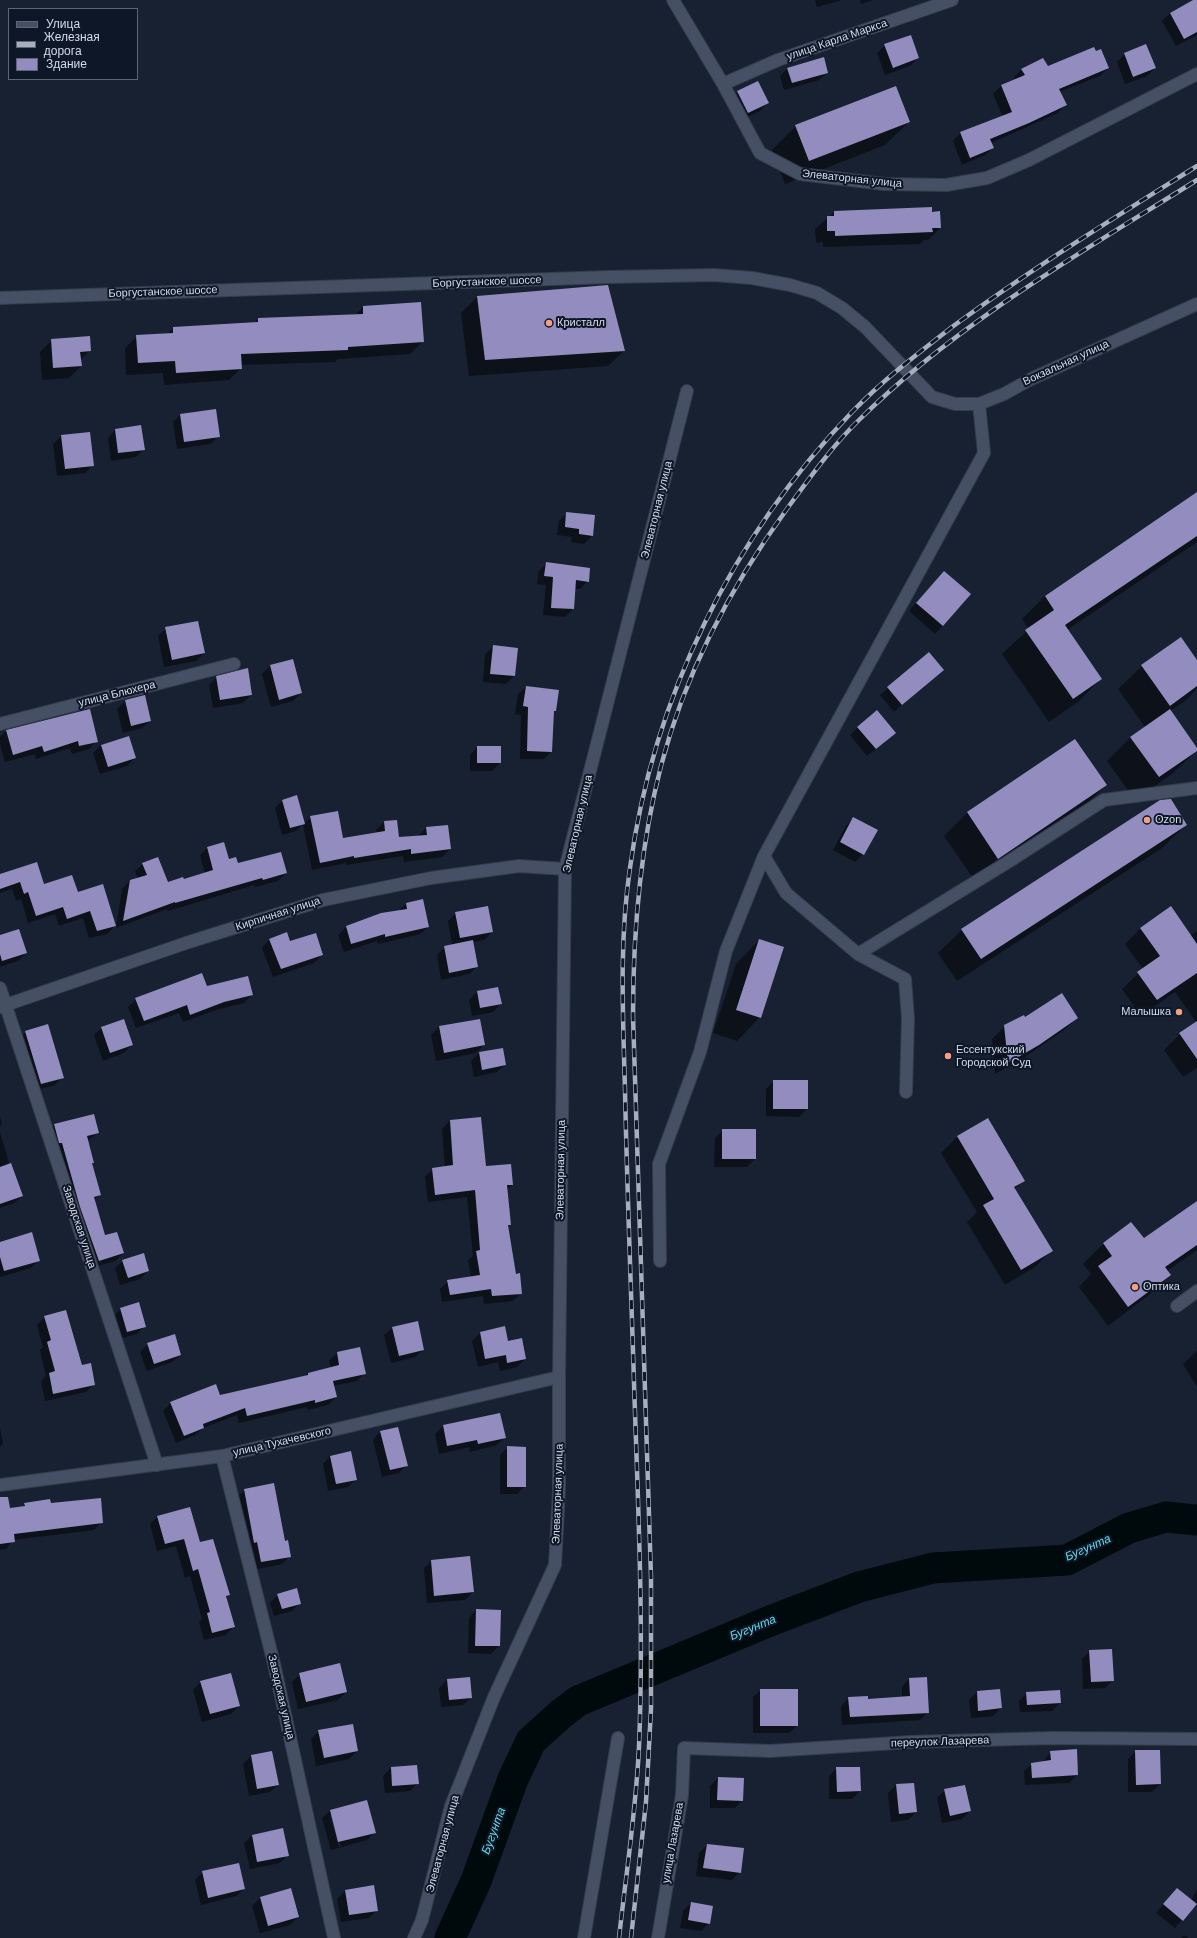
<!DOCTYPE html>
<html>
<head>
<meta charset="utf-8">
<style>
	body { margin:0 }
	#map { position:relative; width:1197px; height:1938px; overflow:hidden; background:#172132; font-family:Arial,sans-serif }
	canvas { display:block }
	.legend { position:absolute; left:8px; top:8px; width:130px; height:72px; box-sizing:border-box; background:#0e1728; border:1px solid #5e6675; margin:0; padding:5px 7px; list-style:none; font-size:12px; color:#d5dce8 }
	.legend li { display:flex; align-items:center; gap:8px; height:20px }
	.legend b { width:20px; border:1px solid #5e6675 }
</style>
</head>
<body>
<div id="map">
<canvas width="1197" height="1938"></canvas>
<ul class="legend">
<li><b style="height:5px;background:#455064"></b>Улица</li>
<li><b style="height:5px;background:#a7aebc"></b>Железная дорога</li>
<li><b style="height:11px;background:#928dbe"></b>Здание</li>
</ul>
</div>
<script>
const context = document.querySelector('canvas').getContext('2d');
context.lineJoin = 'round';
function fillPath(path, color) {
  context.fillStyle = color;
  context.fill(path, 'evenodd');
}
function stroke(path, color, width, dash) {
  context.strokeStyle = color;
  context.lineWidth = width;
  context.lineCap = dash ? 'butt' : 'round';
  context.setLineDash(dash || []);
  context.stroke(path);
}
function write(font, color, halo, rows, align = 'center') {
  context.font = font + ' Arial,sans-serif';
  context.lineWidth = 4;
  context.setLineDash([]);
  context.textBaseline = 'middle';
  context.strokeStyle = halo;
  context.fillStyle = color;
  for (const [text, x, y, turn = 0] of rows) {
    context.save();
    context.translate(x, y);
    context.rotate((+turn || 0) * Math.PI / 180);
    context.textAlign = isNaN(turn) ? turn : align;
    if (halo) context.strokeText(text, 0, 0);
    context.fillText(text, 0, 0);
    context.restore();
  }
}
const shadow = new Path2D(`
	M815,0H842L817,7Z
	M860,0H873L861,4Z
	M1195,0H1197V35L1176,46L1162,21L1170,13Z
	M885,45L918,58L910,66L885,75L877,53Z
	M1096,53L1108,68L1100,76L1059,92L1065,105L1058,113L991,143L993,148L985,155L962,165L953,141L960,133L1003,117L993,94L1001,86L1016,80L1014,77L1022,69L1047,68Z
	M1125,54L1155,68L1147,76L1125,84L1117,62Z
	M788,68L827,72L819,80L784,90L780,76Z
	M738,92L767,103L760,111L740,120L730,100Z
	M909,122L885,145L785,184L772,150L796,126Z
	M834,212L931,213L940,228L928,240H924L920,244L823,247V242L816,243L815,229Z
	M477,297L624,351L608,366L469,376L461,313Z
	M363,307L422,342L410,354L338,359L335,362L241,365V368L229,380L164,385L163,373L126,375L125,348L137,336L168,334L173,328L255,323L258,319L355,315Z
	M52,340L90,350L80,360L81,366L69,378L42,380L40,352Z
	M181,414L218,436L211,444L177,449L173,422Z
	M115,430L144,449L136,457L111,461L108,438Z
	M61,436L93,465L85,473L57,476L53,444Z
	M1197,493V542L1067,630L1101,679L1078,702L1049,722L1002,654L1029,629L1022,619L1045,596Z
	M567,513L592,536L584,544L571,542L572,537L557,535L559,521Z
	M547,563L588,581L580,589H575L573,609L565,617L543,615L546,585L537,584L539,571Z
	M944,572L970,594L935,634L909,611Z
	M166,628L204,653L196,661L164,667L158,636Z
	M493,647L514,676L506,684L483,682L485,654Z
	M1197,662V689L1185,701L1170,711L1197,750L1173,773L1135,800L1107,761L1131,737L1145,727L1118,689L1142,666Z
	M270,666L301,693L293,701L271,707L262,674Z
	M217,677L251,695L243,703L213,708L209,685Z
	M934,677L894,712L880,695L888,688Z
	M526,687L555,711L553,713L551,752L544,759H520L521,715L515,714L518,694Z
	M125,701L150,721L142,728L123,733L117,709Z
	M89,710L97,741L89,749L72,754L70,748L36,759L35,754L5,762L0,744V737L6,731Z
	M858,727L887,740L867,756L850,735Z
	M129,737L135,758L127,766L100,774L93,753L101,745Z
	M477,747L500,763L492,771H470V755Z
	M1106,785L1082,809L975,881L944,836L967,813Z
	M283,800L304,824L311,817L342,839L377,833L376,830L384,822L399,838L418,836L426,828L450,849L442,857L404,862L403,856L346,865V863L312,870L303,824L296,831L282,835L275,808Z
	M854,818L863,854L855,862L833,850L846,826Z
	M1186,825L1162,848L957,981L938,953L962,930Z
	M207,848L237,864L286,873L278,881L255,887L254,885L168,911L167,909L116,928L122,889L130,881L138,879L135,871L143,864L167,884L183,881L205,874L200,855Z
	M0,875L78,893L115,926L107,934L89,938L83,918L59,926L55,914L28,923L21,899L16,901L12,889L0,893Z
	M406,904L428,927L420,934L378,944L377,941L344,952L338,935L346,927L398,911Z
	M456,913L492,932L484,940L473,942L477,967L469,974L441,980L437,955L445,947L452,945L448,921Z
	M1141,928L1190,936L1197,931V1068L1183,1077L1164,1050L1180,1034L1196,1022L1175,992L1141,1016L1122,989L1143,969L1125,944Z
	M286,934L290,942L322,955L314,963L273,977L262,948L269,940Z
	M0,936L26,953L18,961L0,967Z
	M759,940L760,1017L737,1041L713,1033L736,964Z
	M206,987L252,995L244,1003L216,1010L183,1022L179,1013L136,1028L128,1007L136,999Z
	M498,988L501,1004L493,1012L472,1016L469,1000L477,992Z
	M1025,1018H1077L1064,1030L1025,1057L995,1074L992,1039L1005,1026Z
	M479,1020L484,1045L476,1053L436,1061L431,1035L439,1027Z
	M102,1028L132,1045L124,1053L103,1061L94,1035Z
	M26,1032L62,1077L55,1085L33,1091L18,1040Z
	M502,1049L505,1065L497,1072L474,1077L471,1061L479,1053Z
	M774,1081L807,1109L799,1117L766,1116V1089Z
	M0,1116L2,1124L0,1126Z
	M481,1118L485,1167L512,1185L507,1190L510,1225L507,1227L515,1275L521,1293L513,1301L484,1304L483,1296L442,1302L440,1289L448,1281L471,1278L468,1260L473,1256L467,1197L428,1202L425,1177L433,1169L445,1167L442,1129L450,1121Z
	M987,1119L1024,1180L1015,1189L1051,1251L1035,1267L1005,1285L967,1222L977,1212L941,1153L957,1137Z
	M55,1125L98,1133L87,1141L99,1195L94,1201L104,1237L123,1253L115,1261L91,1268L47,1133Z
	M723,1130L755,1159L747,1167H714L715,1138Z
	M0,1132L9,1163L22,1196L14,1203L0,1208Z
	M1197,1202V1250L1167,1271L1170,1275L1149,1295L1108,1326L1079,1287L1091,1274L1083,1264L1103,1244L1131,1223L1143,1240Z
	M0,1243L39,1260L31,1268L0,1277Z
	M123,1261L148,1271L140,1279L120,1285L115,1268Z
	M121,1309L145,1326L137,1334L119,1339L113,1317Z
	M45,1317L94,1384L86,1392L45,1401L41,1381L46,1376L40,1350L43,1347L37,1325Z
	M392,1328L423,1350L415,1357L391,1363L384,1335Z
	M504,1328L507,1342L525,1359L517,1367L500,1371L498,1362L478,1367L472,1341L480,1333Z
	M148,1344L180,1355L172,1362L147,1371L140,1352Z
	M359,1348L365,1373L357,1381L333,1386L336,1397L328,1405L308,1410L307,1407L239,1423L237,1415L203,1428L195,1435L176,1443L163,1411L171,1403L219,1396L305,1376L308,1373L331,1368L329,1361L337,1353Z
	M1197,1351V1387L1183,1364Z
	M499,1414L505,1437L497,1445L470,1452L469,1447L439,1454L435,1434L443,1426Z
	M0,1427L3,1444L0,1447Z
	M380,1432L407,1465L399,1473L382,1477L373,1440Z
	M508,1447L525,1486L517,1494H500V1455Z
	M330,1456L356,1479L348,1487L328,1491L323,1464Z
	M245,1490L284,1542L290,1556L282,1564L253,1570L237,1497Z
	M25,1504H50L102,1522L94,1530L13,1540L6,1549L0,1550V1511L21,1508Z
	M158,1516L199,1544L229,1595L226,1598L233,1627L226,1635L204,1640L199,1622L202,1619L190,1576L185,1578L176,1546L157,1551L150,1524Z
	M432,1561L473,1592L465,1600L427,1603L424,1568Z
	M278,1595L300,1603L292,1611L274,1616L270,1603Z
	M476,1610L499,1646L491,1654L468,1653L469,1618Z
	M1090,1651L1113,1680L1105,1688L1083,1689L1082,1659Z
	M300,1674L346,1692L338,1700L298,1709L292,1682Z
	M909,1679L928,1712L920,1720L842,1725L841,1706L849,1698L867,1700L902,1698V1687Z
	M447,1680L471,1698L463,1705L441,1707L439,1688Z
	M201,1682L239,1706L231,1714L202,1722L193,1690Z
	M761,1690L797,1726L789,1733H753V1697Z
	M999,1690L1001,1708L993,1716L971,1718L969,1700L977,1692Z
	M1027,1693L1060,1703L1052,1711L1020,1712L1019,1701Z
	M319,1731L357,1751L349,1759L316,1766L311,1739Z
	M1136,1751L1160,1784L1152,1792H1128V1759Z
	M272,1752L278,1785L270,1792L249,1796L243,1764L251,1756Z
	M1051,1752L1077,1775L1069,1783L1025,1785L1024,1771L1032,1764L1043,1762Z
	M391,1768L418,1783L410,1791L385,1793L383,1776Z
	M837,1768L860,1791L852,1799H829V1776Z
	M718,1778L742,1800L735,1808H710V1786Z
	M913,1784L916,1812L908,1820L891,1822L888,1793L896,1785Z
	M945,1790L970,1811L962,1819L942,1823L937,1798Z
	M330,1811L375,1832L367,1840L331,1850L322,1818ZM330,1815H332L341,1847H339Z
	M252,1836L288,1855L280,1863L250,1869L244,1843Z
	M707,1845L740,1872L732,1880L696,1876L699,1853Z
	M203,1872L244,1889L236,1896L201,1905L195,1880Z
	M1197,1889V1906L1195,1905L1175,1928L1156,1913L1170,1897L1191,1901Z
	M290,1890L298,1917L290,1925L260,1933L252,1906L260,1898Z
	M345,1891L377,1910L369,1918L341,1922L337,1899Z
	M691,1903L709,1923L701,1931L680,1928L683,1911Z
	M1184,1935L1189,1938H1181Z`);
const river = new Path2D(`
	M450,1938L476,1881L513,1779L531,1741L561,1714L578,1701L770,1621L859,1587L933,1568L1067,1560L1129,1528L1166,1517L1197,1520`);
const building = new Path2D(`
	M1193,0H1197V32L1184,39L1170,13Z
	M911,35L919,58L893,68L884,44Z
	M1146,44L1156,68L1133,77L1124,53Z
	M1094,47L1096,51L1101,49L1109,68L1059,89L1067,105L1029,123L990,139L994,148L970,158L960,132L1012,112L1001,85L1025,75L1021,69L1043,58L1048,66Z
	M824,57L828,73L792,83L787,68Z
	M758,81L769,103L748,113L737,91Z
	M896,86L910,122L809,161L795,125Z
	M932,207V212L940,211L941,228H932L933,232L835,236V231H827V216H834V211Z
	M608,285L625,351L485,360L477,296Z
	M421,302L424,342L348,347V350L241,354L242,369L176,373L175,361L138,363L136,335L173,333V327L258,322V318L363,314V306Z
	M90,336L91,351L80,352L82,366L53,368L51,339Z
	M216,409L220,437L184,442L180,414Z
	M141,425L145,450L118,453L115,429Z
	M90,432L94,466L65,469L61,435Z
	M1197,492V536L1065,625L1102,679L1073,699L1025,630L1054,610L1045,596Z
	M566,512L595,515L593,536L579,534V529L565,527Z
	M546,562L590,568L589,582L576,580L574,609L551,608L553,577L544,576Z
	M944,571L971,594L943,626L916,603Z
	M198,621L205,653L172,660L165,627Z
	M1181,637L1197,660V686L1170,706L1141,665Z
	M493,645L518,648L515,676L490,674Z
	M929,652L944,670L902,705L887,687Z
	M293,659L302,693L279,700L270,665Z
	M248,668L252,695L220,700L216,676Z
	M526,686L559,690L556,711H554L552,752L527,751L528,707L523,706Z
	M145,695L151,721L131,726L125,700Z
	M90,709L98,742L79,746L78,741L44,752L42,746L13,755L6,730Z
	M1170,709L1197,748V751L1159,777L1130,737Z
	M877,710L896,733L876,749L857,727Z
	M129,736L136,758L108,767L101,745Z
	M1075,739L1107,785L998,859L967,812Z
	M477,746H501V763H477Z
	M297,795L305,824L290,828L282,800Z
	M1171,799L1187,825L981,959L961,929L1160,800Z
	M338,811L343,838L385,831L384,821L397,820L399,837L427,835L426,827L448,825L451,849L411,854V849L354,858V856L320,863L310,816Z
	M853,817L878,830L864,855L840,842Z
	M224,842L229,859L236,857L238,863L281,852L287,873L263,880L262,878L175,903V902L123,921L130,880L147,875L142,863L158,857L168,882L183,877L184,879L213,870L207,847Z
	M37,862L44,884L72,875L78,892L103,884L116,926L97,931L90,911L67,919L63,907L36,916L28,892L24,894L20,882L0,889V874Z
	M423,899L429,927L385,937V934L351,944L346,926L381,913L407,909L406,903Z
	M488,906L493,932L460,938L455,912Z
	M1171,906L1197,944V973L1157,1000L1137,972L1160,956L1140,928Z
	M19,929L27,953L2,961L0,954V935Z
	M287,932L290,941L316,933L323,955L281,969L269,939Z
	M759,939L784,947L761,1018L736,1010Z
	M473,940L478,967L449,973L444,946Z
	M202,973L207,986L248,976L253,995L224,1002L190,1015L187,1005L144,1021L135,998Z
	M498,987L502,1004L480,1008L477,991Z
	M1062,993L1078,1018L1039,1045L1008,1063L1004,1025L1024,1015L1025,1017Z
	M124,1019L133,1045L110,1053L101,1027Z
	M480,1019L485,1045L444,1053L439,1026Z
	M1197,1021V1059L1179,1033Z
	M48,1024L64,1078L41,1084L25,1031Z
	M503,1048L506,1065L482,1070L479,1052Z
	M773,1080H808V1109H773Z
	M94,1114L99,1133L87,1136L94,1163H92L101,1195L94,1197L105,1235L117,1232L124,1253L99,1261L80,1207L62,1143H59L54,1124Z
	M481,1117L486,1166L511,1164L513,1185H507L511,1225H508L516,1274L520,1273L522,1294L492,1296L491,1289L450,1295L447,1280L480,1275L476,1251L480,1250L475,1190L435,1195L432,1168L453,1165L450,1120Z
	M988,1118L1025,1181L1014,1187L1053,1251L1021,1270L983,1205L994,1199L957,1136Z
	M722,1129H756V1159H722Z
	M11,1163L23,1196L0,1204V1167Z
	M1197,1201V1245L1165,1267L1171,1275L1128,1307L1098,1266L1112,1256L1103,1243L1131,1222L1144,1238Z
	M32,1232L40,1261L4,1271L0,1257V1242Z
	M144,1253L149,1271L128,1278L122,1260Z
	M139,1302L146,1327L127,1332L120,1308Z
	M66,1310L82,1365L91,1363L95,1385L53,1394L49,1373L55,1371L47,1342L51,1340L44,1316Z
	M418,1321L424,1350L399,1356L392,1327Z
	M505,1326L508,1341L522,1338L526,1359L507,1363L506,1355L485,1359L480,1332Z
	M175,1334L181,1355L154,1364L147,1343Z
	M360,1347L366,1374L333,1381L337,1397L315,1403V1400L247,1416L245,1408L203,1424L204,1428L184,1436L170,1402L216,1384L220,1395L308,1375V1373L339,1365L337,1352Z
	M500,1413L506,1438L478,1444L477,1440L447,1446L443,1425Z
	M398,1427L408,1466L390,1470L380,1431Z
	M507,1446L526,1447V1487H507Z
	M351,1451L357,1480L336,1484L330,1456Z
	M274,1483L285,1541L288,1540L291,1557L261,1562L257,1542L254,1543L244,1489Z
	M0,1497H8L10,1508L25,1506L24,1503L50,1499L51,1503L101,1498L103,1523L14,1534L15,1542L0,1544Z
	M190,1507L200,1542L213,1539L230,1595L226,1596L235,1627L212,1633L207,1613L210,1612L198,1569L193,1571L184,1539L165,1544L157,1516Z
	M470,1556L474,1592L434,1596L431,1560Z
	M297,1588L301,1604L282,1609L277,1594Z
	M476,1609L501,1610L500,1646H475Z
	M1112,1649L1114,1681L1091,1682L1089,1650Z
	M340,1663L347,1692L306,1702L299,1673Z
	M231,1673L240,1706L210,1714L200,1681Z
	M470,1677L472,1698L449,1700L447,1679Z
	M927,1677L929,1713L850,1717L848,1697L868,1696V1699L910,1696L909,1678Z
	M760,1689H798V1726H760Z
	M1000,1689L1002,1708L978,1711L977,1691Z
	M1060,1690L1061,1703L1027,1705L1026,1692Z
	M353,1724L358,1751L324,1758L318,1730Z
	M1077,1749L1078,1775L1032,1778L1031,1763L1051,1760L1050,1751Z
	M1135,1750H1160L1161,1784L1136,1785Z
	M272,1751L279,1785L257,1789L251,1755Z
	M417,1765L419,1784L392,1786L391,1767Z
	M836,1767H860L861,1791L837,1792Z
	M718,1777L744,1778L743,1801L717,1800Z
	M914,1783L917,1812L899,1814L896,1784Z
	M965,1785L971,1811L950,1816L944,1789Z
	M367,1800L376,1833L338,1842L330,1810Z
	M283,1828L289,1856L257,1862L252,1835Z
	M707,1844L744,1848L741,1873L703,1868Z
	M239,1863L245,1889L208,1898L202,1871Z
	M374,1885L378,1911L349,1915L345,1890Z
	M291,1888L299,1917L268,1926L260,1897Z
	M1177,1888L1197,1904L1183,1921L1163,1904Z
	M691,1902L713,1906L710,1924L688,1920Z`);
const minor = new Path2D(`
	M673,0L723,84L760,153L800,174L884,184L946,185L987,178L1029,160L1197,74
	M723,84L778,60L952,0
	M0,298L609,277L714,275L752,278L790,285L817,293L842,308L865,327L932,397L955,404H979L1004,394L1031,379L1197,304
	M979,404L984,453L764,856L786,893L858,954L1008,862L1104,800L1197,788
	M0,724L234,664
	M858,954L905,979L908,1018L906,1092
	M0,988L157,1465
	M0,1007L189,942L323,900L431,878L519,866L565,869
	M660,1261L659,1164L700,1052L726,951L764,856
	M1177,1306L1197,1291
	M222,1456L274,1664L334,1938
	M0,1485L222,1456L559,1377
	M414,1938L422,1920L451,1806L494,1697L555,1565L559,1490V1377L565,869L687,391
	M584,1938L618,1738
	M658,1938L682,1795L684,1748L770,1751L911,1742L1052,1738L1197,1739`);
const rail = new Path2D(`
	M619,1938C626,1874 636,1811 639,1747C644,1626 638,1504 634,1383C631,1285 627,1188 625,1090C623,1016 619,941 630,868C653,697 733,536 852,412C883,380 917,354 952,327C1031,269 1114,218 1197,166
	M631,1938L646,1802L651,1709V1577L633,1016C633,932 640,847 661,766C685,673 733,583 789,506C811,476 833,445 860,419C957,323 1082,252 1197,180`);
const markers = [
	[549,323,4,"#f39f84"],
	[1147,820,4,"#f39f84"],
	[1179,1012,4,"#f39f84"],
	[948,1056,4,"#f39f84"],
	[1135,1287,4,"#f39f84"]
];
const streetNames = [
	["улица Карла Маркса",837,40,-19],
	["Элеваторная улица",852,179,6],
	["Боргустанское шоссе",487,282,-2],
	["Боргустанское шоссе",163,292,-2],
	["Вокзальная улица",1066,363,-25],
	["Элеваторная улица",657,510,-76],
	["улица Блюхера",117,694,-14],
	["Элеваторная улица",578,824,-77],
	["Кирпичная улица",278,914,-18],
	["Элеваторная улица",561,1170,-89],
	["Заводская улица",79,1227,72],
	["улица Тухачевского",282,1442,-13],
	["Элеваторная улица",558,1494,-88],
	["Заводская улица",281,1697,77],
	["переулок Лазарева",940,1742,-2],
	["улица Лазарева",673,1843,-80],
	["Элеваторная улица",443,1844,-75]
];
const poiNames = [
	["Кристалл",557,323],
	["Ozon",1155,820],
	["Малышка",1171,1012,"right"],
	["Ессентукский",956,1050],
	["Городской Суд",956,1063],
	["Оптика",1143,1287]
];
const waterNames = [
	["Бугунта",1088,1548,-24],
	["Бугунта",753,1628,-22],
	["Бугунта",494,1831,-70]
];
fillPath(shadow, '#0007');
stroke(river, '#000a0d', 31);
fillPath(building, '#928dbe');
stroke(minor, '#353c4b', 14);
stroke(minor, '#455064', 12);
stroke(rail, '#a7aebc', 4.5);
stroke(rail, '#0e1728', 3, [9]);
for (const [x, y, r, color] of markers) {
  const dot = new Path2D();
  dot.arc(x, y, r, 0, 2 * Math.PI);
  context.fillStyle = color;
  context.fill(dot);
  stroke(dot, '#0e1728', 1.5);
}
write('11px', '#d5dce8', '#0e1728', streetNames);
write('11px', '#d5dce8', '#0e1728', poiNames, 'left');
write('italic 12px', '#69d6e3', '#0e1728', waterNames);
</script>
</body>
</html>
